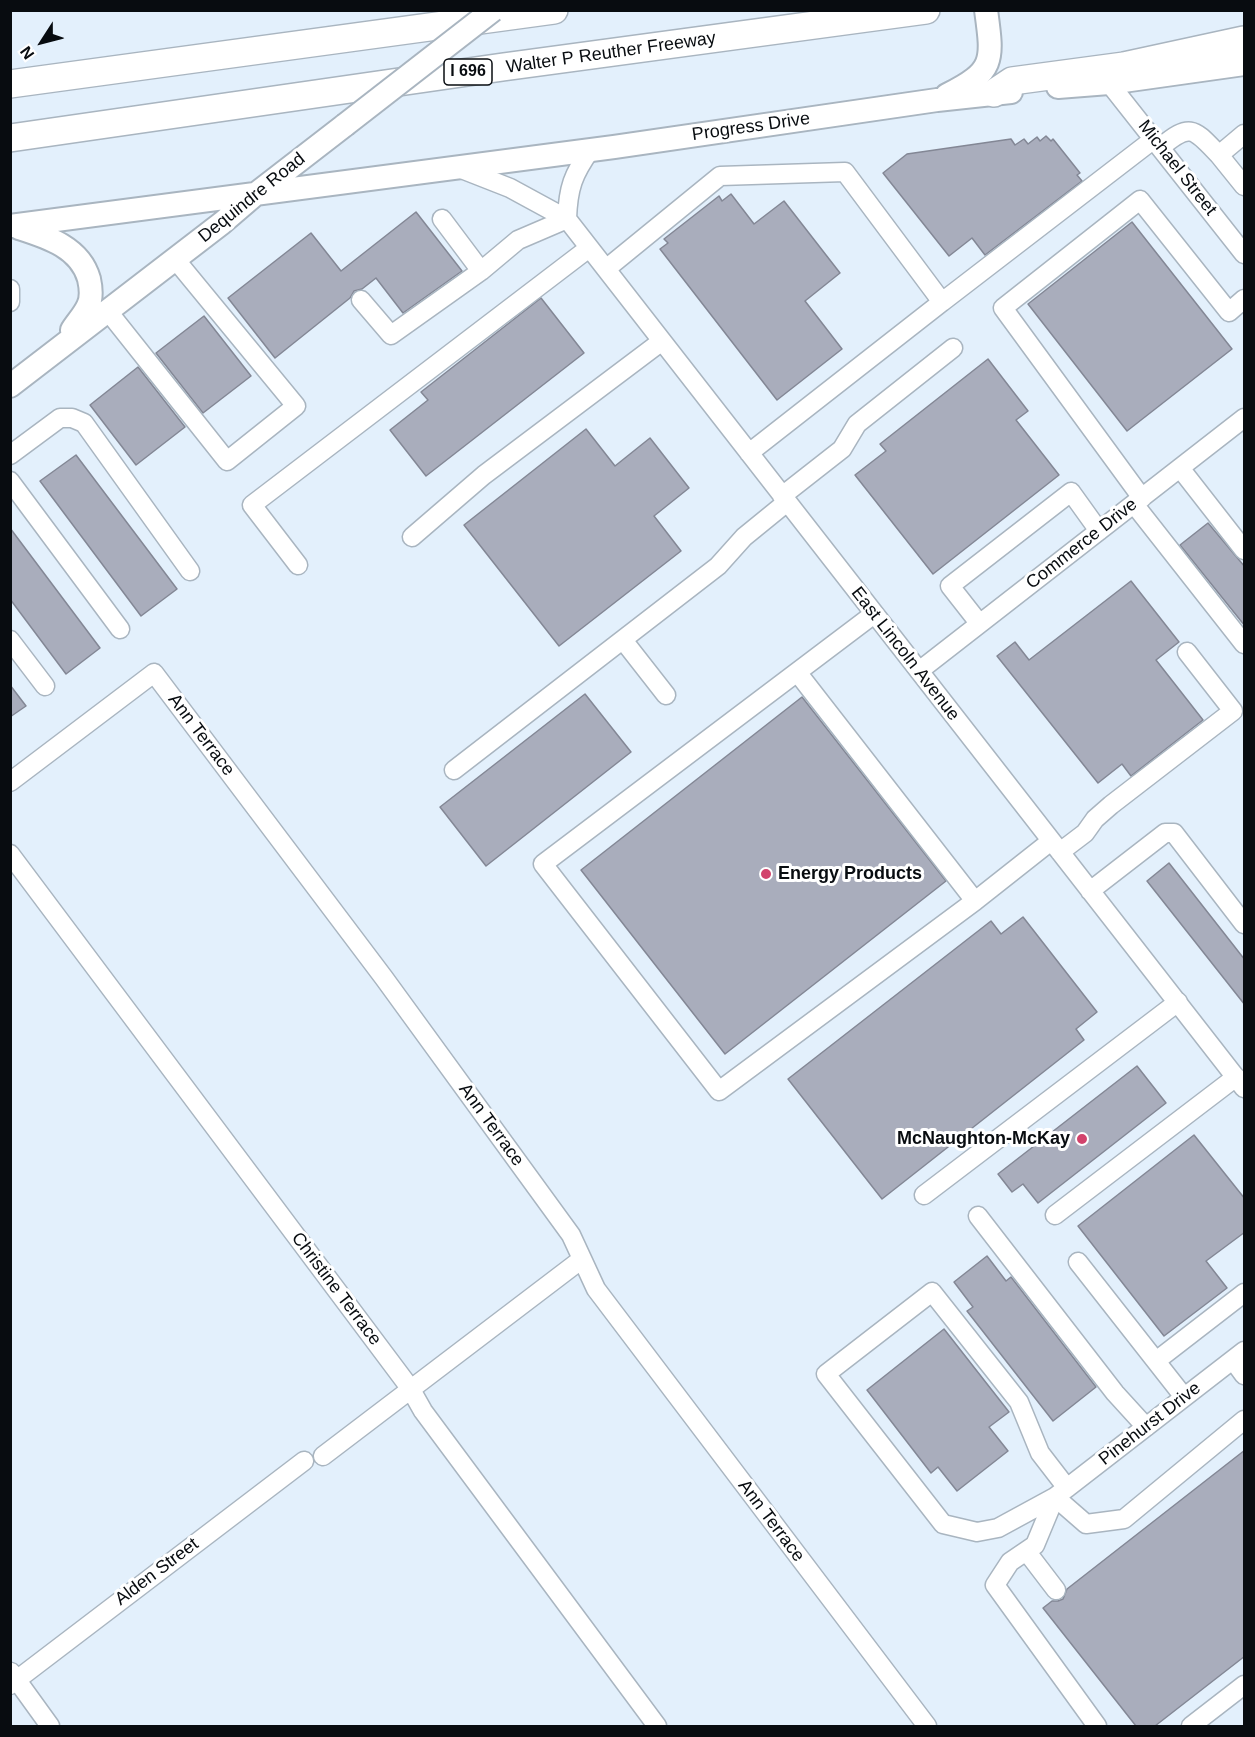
<!DOCTYPE html>
<html>
<head>
<meta charset="utf-8">
<style>
	body { margin:0 }
	#map { position:relative; width:1255px; height:1737px; overflow:hidden; background:#e3f0fc; font-family:Arial,sans-serif }
	canvas { display:block }
	.frame { position:absolute; inset:0; border:12px solid #080c10; pointer-events:none }
	.north { position:absolute; left:12px; top:12px; width:60px; height:60px; -webkit-text-stroke:4px #fff; paint-order:stroke; rotate:234deg; font-size:16px; font-weight:700; line-height:24px; text-align:center; color:#080c10 }
	.north::after { content:''; display:block; margin:auto; width:21px; height:27px; background:#080c10; clip-path:polygon(50% 0,100% 100%,50% 72%,0 100%) }
</style>
</head>
<body>
<div id="map">
<canvas width="1255" height="1737"></canvas>
<div class="frame"></div>
<div class="north">N</div>
</div>
<script>
const context = document.querySelector('canvas').getContext('2d');
context.lineJoin = 'round';
function fillPath(path, color) {
  context.fillStyle = color;
  context.fill(path, 'evenodd');
}
function stroke(path, color, width, dash) {
  context.strokeStyle = color;
  context.lineWidth = width;
  context.lineCap = dash ? 'butt' : 'round';
  context.setLineDash(dash || []);
  context.stroke(path);
}
function write(font, color, halo, rows, align = 'center') {
  context.font = font + ' Arial,sans-serif';
  context.lineWidth = 6;
  context.setLineDash([]);
  context.textBaseline = 'middle';
  context.strokeStyle = halo;
  context.fillStyle = color;
  for (const [text, x, y, turn = 0] of rows) {
    context.save();
    context.translate(x, y);
    context.rotate((+turn || 0) * Math.PI / 180);
    context.textAlign = isNaN(turn) ? turn : align;
    if (halo) context.strokeText(text, 0, 0);
    context.fillText(text, 0, 0);
    context.restore();
  }
}
const building = new Path2D(`
	M1046,136L1051,141L1053,139L1080,173L1077,175L1082,181L985,255L972,238L949,256L883,173L907,154L1011,139L1015,145L1024,139L1028,144L1037,137L1040,141Z
	M731,194L754,224L784,201L840,273L805,301L842,349L777,400L660,249L668,243L664,239L719,196L722,201Z
	M416,212L462,271L403,313L376,278L362,289L354,291L350,298L275,358L228,298L311,233L341,271Z
	M1132,222L1232,349L1127,431L1028,304Z
	M541,298L584,353L426,476L390,430L428,400L421,392Z
	M204,316L251,376L203,413L156,353Z
	M988,359L1028,411L1016,420L1059,475L933,574L855,475L886,451L880,444Z
	M138,367L185,427L136,465L90,405Z
	M586,429L615,466L650,438L689,488L654,516L681,551L559,646L464,525Z
	M76,455L177,589L141,616L40,481Z
	M1208,523L1245,567V626L1180,545Z
	M10,528L100,648L66,674L10,599Z
	M1131,581L1179,642L1156,660L1203,720L1131,776L1122,764L1098,783L997,656L1015,642L1029,660Z
	M10,685L26,706L10,717Z
	M585,694L631,752L486,866L440,807Z
	M802,697L946,881L725,1054L581,870Z
	M1169,863L1245,960V1005L1147,881Z
	M1023,917L1097,1012L1076,1029L1084,1040L882,1199L788,1079L991,921L1001,934Z
	M1137,1066L1166,1103L1038,1203L1023,1184L1012,1192L998,1174Z
	M1194,1135L1245,1199V1232L1206,1261L1227,1288L1164,1336L1078,1226Z
	M987,1256L1006,1281L1011,1277L1096,1387L1053,1421L967,1311L973,1307L954,1282Z
	M944,1329L1009,1412L989,1427L1008,1451L957,1491L938,1467L931,1473L867,1390Z
	M1245,1450V1656L1155,1726H1136L1043,1608L1052,1601H1058L1063,1599L1067,1589Z`);
const minor = new Path2D(`
	M1109,83L1244,254
	M1244,134L1219,155L1244,186
	M1161,147C1191,122 1194,129 1219,155
	M459,168L510,188L567,219L1244,1088
	M442,219L481,271
	M567,219C568,188 573,174 591,149
	M606,269L720,176L845,172L942,302L1154,139
	M10,289V302
	M361,300L391,335L481,271L518,240L567,219
	M107,310L227,461L296,406L175,259
	M749,453L942,302
	M10,455L60,418H72L84,423L190,571
	M1180,468L1244,550
	M10,481L120,629
	M782,496L842,449L857,424L953,348
	M1142,498L1003,308L1140,200L1229,312L1244,299
	M1134,504L1244,644
	M412,537L484,475L662,341
	M298,565L252,505L589,248
	M874,614L543,864L719,1091L975,901L1051,841
	M979,623L950,586L1071,492L1099,531
	M10,640L45,686
	M623,640L666,695
	M919,671L1244,418
	M797,672L975,901
	M454,770L718,566L744,537L787,502
	M10,782L154,673L384,978L571,1235L596,1289L927,1726
	M1060,852L1085,833L1095,819L1111,805L1233,711L1187,652
	M10,854L410,1388L423,1411L657,1726
	M1090,891L1165,833H1174L1244,924
	M924,1195L1178,1002
	M1055,1215L1236,1077
	M978,1216L1115,1393L1146,1427
	M1078,1262L1184,1397
	M1233,1360L1244,1375
	M1156,1361L1244,1293
	M323,1456L582,1259
	M1067,1488L1040,1453L1019,1402L932,1292L826,1374L943,1524L977,1532L998,1528L1055,1497L1067,1488L1244,1351
	M1055,1497L1035,1545L1010,1562L995,1585L1097,1726
	M1055,1497L1086,1524L1124,1519L1244,1420
	M1027,1552L1056,1590
	M11,1672L50,1726
	M10,1685L304,1461
	M1191,1726L1244,1685`);
const major = new Path2D(`
	M1058,87L1109,83L1244,64
	M947,95C995,71 993,61 986,10
	M10,226L614,147L937,100L1011,92
	M19,228C47,237 80,247 89,279C91,288 92,298 88,306C84,315 77,322 72,330
	M10,386L222,223L257,193L345,125`);
const highway = new Path2D(`
	M10,84L554,10
	M994,93L1012,81L1124,66L1244,40
	M10,138L503,67L926,10`);
const majorBridge = new Path2D(`
	M345,125L493,10`);
const markers = [
	[766,874,6,"#d2436c"],
	[1082,1139,6,"#d2436c"]
];
const shields = [
	[468,72,48]
];
const shieldNames = [
	["I 696",468,72]
];
const streetNames = [
	["Walter P Reuther Freeway",611,53,-8],
	["Progress Drive",751,127,-8],
	["Michael Street",1177,168,52],
	["Dequindre Road",252,198,-39],
	["Commerce Drive",1082,544,-38],
	["East Lincoln Avenue",905,654,52],
	["Ann Terrace",201,735,53],
	["Ann Terrace",491,1125,54],
	["Christine Terrace",336,1289,53],
	["Pinehurst Drive",1150,1424,-38],
	["Ann Terrace",771,1521,53],
	["Alden Street",157,1572,-37]
];
const poiNames = [
	["Energy Products",778,874],
	["McNaughton-McKay",1070,1139,"right"]
];
fillPath(building, '#a9adbc');
stroke(building, '#838795', 1.5);
stroke(minor, '#a9b5c0', 21);
stroke(major, '#a9b5c0', 26);
stroke(highway, '#a9b5c0', 30);
stroke(minor, '#fff', 18);
stroke(major, '#fff', 22);
stroke(highway, '#fff', 27);
stroke(majorBridge, '#a9b5c0', 26, []);
stroke(majorBridge, '#fff', 22);
for (const [x, y, r, color] of markers) {
  const dot = new Path2D();
  dot.arc(x, y, r, 0, 2 * Math.PI);
  context.fillStyle = color;
  context.fill(dot);
  stroke(dot, '#fff', 2);
}
for (const [x, y, w] of shields) {
  const box = new Path2D();
  box.roundRect(x - w / 2, y - 13, w, 26, 4.5);
  context.fillStyle = '#fff';
  context.fill(box);
  stroke(box, '#080c10', 1.5);
}
write('bold 16px', '#080c10', null, shieldNames);
write('18px', '#080c10', '#fff', streetNames);
write('bold 18px', '#080c10', '#fff', poiNames, 'left');
</script>
</body>
</html>
